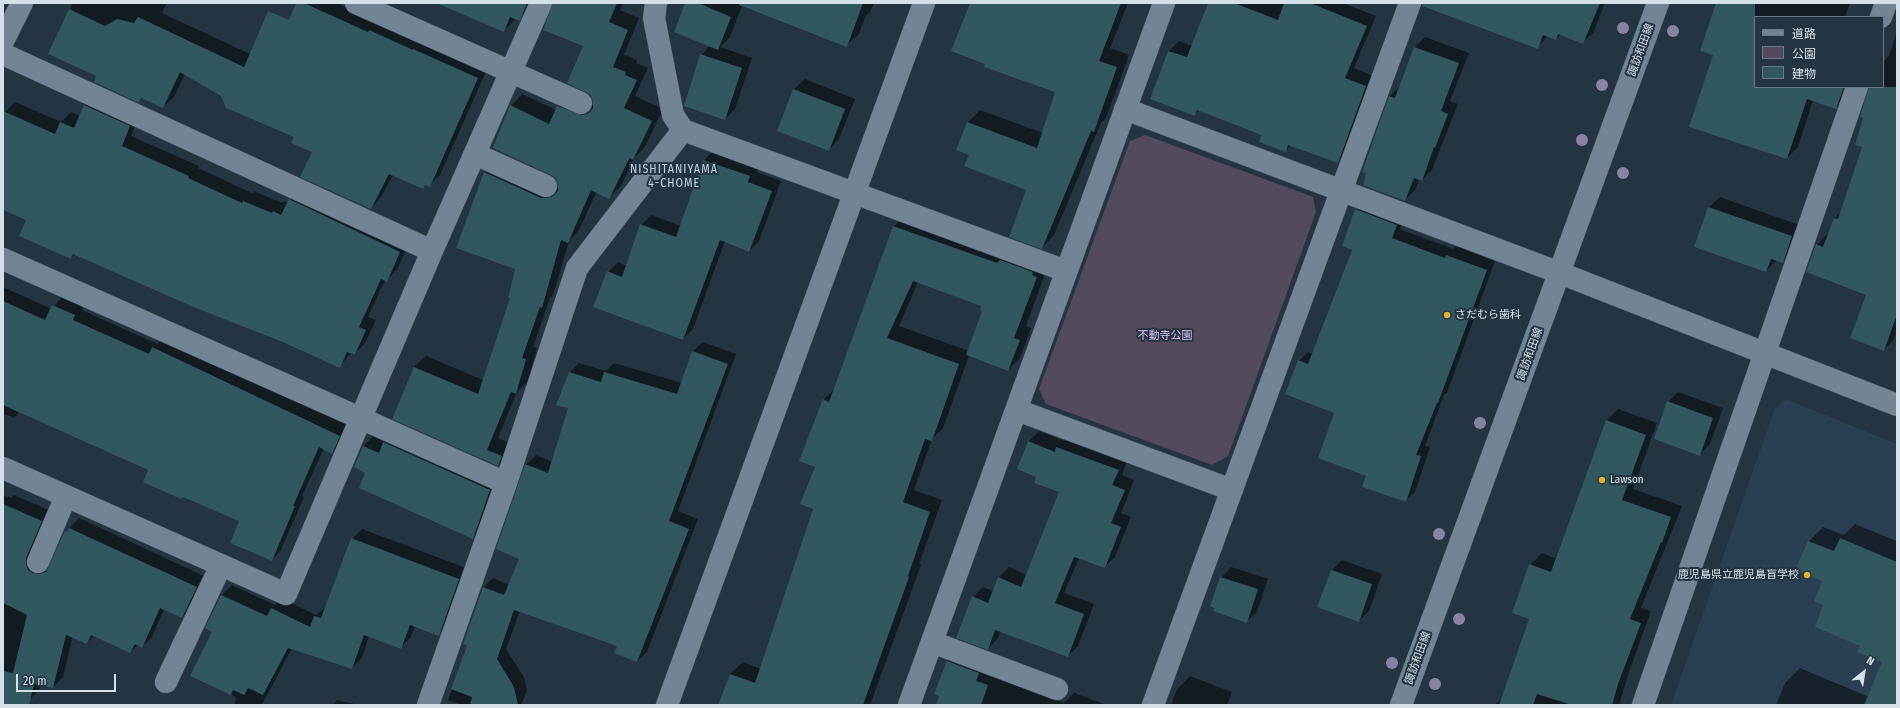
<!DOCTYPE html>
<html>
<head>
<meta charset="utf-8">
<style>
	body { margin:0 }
	#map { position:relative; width:1900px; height:708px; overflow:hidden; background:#243441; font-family:"Fira Sans Condensed","Noto Sans JP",sans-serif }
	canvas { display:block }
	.frame { position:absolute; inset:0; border:4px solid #d6e0e8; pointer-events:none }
	.legend { position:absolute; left:1754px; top:16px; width:130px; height:72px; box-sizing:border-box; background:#243441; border:1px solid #6b7984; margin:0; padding:5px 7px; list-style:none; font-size:12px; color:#d6e0e8 }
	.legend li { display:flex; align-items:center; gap:8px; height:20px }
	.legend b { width:20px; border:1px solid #6b7984 }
	.north { position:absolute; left:1844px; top:652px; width:40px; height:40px; -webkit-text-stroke:3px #243441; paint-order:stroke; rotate:30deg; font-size:11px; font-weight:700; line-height:16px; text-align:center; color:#d6e0e8 }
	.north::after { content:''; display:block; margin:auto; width:14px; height:18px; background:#d6e0e8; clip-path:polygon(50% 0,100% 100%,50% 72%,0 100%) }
	.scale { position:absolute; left:16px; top:674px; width:100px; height:18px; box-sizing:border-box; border:2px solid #d6e0e8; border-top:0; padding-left:5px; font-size:12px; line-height:14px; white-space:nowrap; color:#d6e0e8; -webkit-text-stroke:3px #243441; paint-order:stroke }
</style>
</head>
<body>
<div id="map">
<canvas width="1900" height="708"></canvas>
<div class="frame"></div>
<ul class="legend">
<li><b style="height:5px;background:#738594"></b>道路</li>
<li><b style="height:11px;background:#544a5d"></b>公園</li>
<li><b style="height:11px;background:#31575f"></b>建物</li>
</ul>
<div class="north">N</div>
<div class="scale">20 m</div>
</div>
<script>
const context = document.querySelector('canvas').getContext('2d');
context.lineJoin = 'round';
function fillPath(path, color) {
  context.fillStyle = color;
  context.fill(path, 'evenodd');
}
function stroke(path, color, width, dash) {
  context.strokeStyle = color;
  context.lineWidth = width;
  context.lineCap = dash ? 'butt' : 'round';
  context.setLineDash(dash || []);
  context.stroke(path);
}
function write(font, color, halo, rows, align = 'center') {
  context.font = font + ' "Fira Sans Condensed","Noto Sans JP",sans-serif';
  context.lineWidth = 4;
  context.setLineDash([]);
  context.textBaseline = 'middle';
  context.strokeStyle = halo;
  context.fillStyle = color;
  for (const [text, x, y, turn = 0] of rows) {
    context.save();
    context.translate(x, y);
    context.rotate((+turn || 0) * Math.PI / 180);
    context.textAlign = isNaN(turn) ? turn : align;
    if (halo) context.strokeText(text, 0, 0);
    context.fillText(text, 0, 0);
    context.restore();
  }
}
const built = new Path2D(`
	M1786,399L1897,444V705H1671L1775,408Z`);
const green = new Path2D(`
	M1145,135L1313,197L1316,212L1228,456L1212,465L1046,404L1039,389L1130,141Z`);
const shadow = new Path2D(`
	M73,3H167L162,13L340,96L297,3H336L488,67L440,175L429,186L426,184L422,188L393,175L381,197L371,208L313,152L295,137L185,74L174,97L163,107L143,97L139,102L98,76L49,54Z
	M445,3H533L519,19H515L504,31Z
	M554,3H623L620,10L639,18L624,55L637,60L636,63L648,68L635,96L663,109L645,147L634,158L621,186L609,197L597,191L579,230L569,241L553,295L550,298L533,347L537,348L528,381L517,392L498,438L513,444L510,453L498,465L414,367L426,356L483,380L511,298L517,269L457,247L485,172L496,161L553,186L559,187L557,178L511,106L522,94L556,110L569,95L594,104L584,46Z
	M687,3H874L870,12L865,17L859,34L847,45L742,6L730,37L720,47L752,58L735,109L725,119L701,55L710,46Z
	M971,3H1128L1110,48L1129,55L1106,118L1101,123L1054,235L1042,248L1028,189L970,154L957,150L968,122L980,110L1043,133L1057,92L986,63Z
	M1209,3H1343L1376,16L1354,68L1375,77L1347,152L1338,162L1291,145L1285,151L1263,135L1199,110L1194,115L1152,99L1169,51L1179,41L1192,46Z
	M1465,3H1605L1593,33L1583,42L1561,34L1556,39L1548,36L1537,48Z
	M1717,3H1850L1845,17H1755V87H1850L1846,97L1836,108L1813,100L1798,147L1787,158L1714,55Z
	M1897,31V331L1894,339L1884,350L1867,294L1817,245L1827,234L1829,235L1835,218L1841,212L1863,146L1865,117L1869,87H1883V67L1885,60L1889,56Z
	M1425,37L1469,53L1450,101L1458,104L1432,170L1422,180L1419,179L1415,190L1405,200L1363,171L1390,96L1400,86L1415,47Z
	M805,79L855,99L839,139L829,150L778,130L794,89Z
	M95,95L139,116L131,136L199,166L198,168L252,193L254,191L282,203L284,201L288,203L300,189L410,241L397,270L387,280H385L368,317L376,320L365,343L355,354L352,352L339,367L75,254L71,258L27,220L3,209V116L5,112L15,102L61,122L71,112L80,116L85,106Z
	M714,150L759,166L757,172L781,181L759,241L749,251L725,241L693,329L683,339L608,272L618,262L627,266L641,225L651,215L681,226L704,160Z
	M1720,197L1802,226L1793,252L1782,262L1777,260L1766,271L1696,247L1709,207Z
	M1365,200L1405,216L1400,229L1453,249L1456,246L1495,261L1447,393L1444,395L1425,446L1430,447L1415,492L1405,501L1367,475L1336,412L1299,361L1308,352L1313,354L1353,249L1355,209Z
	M906,214L1048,265L1026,326L1031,328L1020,358L1008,370L969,356L943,428L932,439L914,490L942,500L919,564L921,565L870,705H719L730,674L743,662L761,669L815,509L816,466L823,400L835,388L894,226ZM918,282L983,306V310L969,351L899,326Z
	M3,287L52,309L63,296L84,306L82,310L157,344L163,338L349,426L341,443L332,453L324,448L302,496L304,497L281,550L272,560L240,520L149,469L20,411L14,418L5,414L3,420Z
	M703,342L736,354L678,511L698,519L647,652L637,661L618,645L520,611L506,649L524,677L527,691L521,705H462L448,700L468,646L483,588L493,578L509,585L520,559L526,465L536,455L552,462L569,407L570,372L579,363L606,371L614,363L682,383L693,351Z
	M1678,392L1723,408L1710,444L1700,454L1668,402Z
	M1618,409L1657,423L1633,489L1682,506L1641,608L1651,611L1629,672L1619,705H1494L1501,700L1530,619V565L1542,553L1557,559L1607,420Z
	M1039,431L1064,441L1068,437L1128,459L1122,475L1134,480L1121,513L1131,517L1115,557L1104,567L1079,558L1064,593L1094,604L1078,646L1068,656L1001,631L998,638L988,649L973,597L983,587L993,591L999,577L1009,567L1027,575L1060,492L1038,476L1028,442Z
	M374,436L500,479L483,528L473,538L366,473L363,446Z
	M3,495L11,498L14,495L51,511L44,564L50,565L66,532L79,518L206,577L192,607L182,617L164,609L152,637L142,647L138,645L130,652L94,636L87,643L73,636L63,677L53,687L40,684L39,690L29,700L3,695Z
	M1855,524L1897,541V705H1776L1785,683L1800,668L1869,697L1883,661L1861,645L1825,605L1823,581L1797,570L1809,541L1823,527L1844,535Z
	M362,529L469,569L449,624L439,635L415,626L410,638L400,648L369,636L362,658L352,668L292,648L262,705H235L236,697L192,675L213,631L222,595L232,585L275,605L281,598L316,615L326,607L352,539Z
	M1342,560L1382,574L1369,611L1358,621L1332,570Z
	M1231,567L1268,579L1257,612L1246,622L1221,578Z
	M958,651L997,676L1064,703L1074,693L1107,705H952L947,661Z
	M1190,676L1232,692L1227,705H1171L1177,689Z
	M337,700L359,705H332Z`);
const building = new Path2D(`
	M296,3H304L368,32L369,30L413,50V49L478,78L430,187L425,185L423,189L389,174L371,209L300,177L312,152L291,143L294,137L226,108L221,96L180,72L163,108L141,98L139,103L94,82L96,76L48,54L69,9L105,26L117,19L134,23L138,17L244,67L268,11L289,20Z
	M436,3H527L520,21L510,17L504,32Z
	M553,3H617L609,22L628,30L613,67L626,72L625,75L637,80L624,108L652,121L633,160L630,158L627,163L609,199L591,190L568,243L561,240L542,308L540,307L522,358L526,359L516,394L511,392L487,450L502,456L498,466L392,419L414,367L478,394L510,298H508L515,269L456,248L484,172L541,198H547L553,196L558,191V184L556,178L551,175L493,148L510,105L549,124L557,106L582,115L589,113L593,108V101L591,95L567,83L583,46L543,30Z
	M685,3H698L731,17L718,50L674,32Z
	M739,3H863L847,47L739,5Z
	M970,3H1121L1099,61L1117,67L1094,132L1091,131L1042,249L1009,237L1026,190L964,166L969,155L956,150L967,122L1037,148L1055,92L984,67L985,64L951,51Z
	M1208,3H1234L1278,20L1284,3H1310L1367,26L1345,78L1366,86L1338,163L1288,145L1286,152L1259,142L1261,135L1197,110L1195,116L1150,99L1168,51L1187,57Z
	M1422,3H1600L1583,44L1558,34L1556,40L1543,35L1538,49L1422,6Z
	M1716,3H1755V87H1844L1836,109L1807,99L1787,159L1689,127L1713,55L1700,51Z
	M1414,47L1459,63L1441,111L1448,114L1435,148L1434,147L1422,181L1414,178L1405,201L1363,185L1366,173L1362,172L1389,96L1395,98Z
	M700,54L742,68L725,120L684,106Z
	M1869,87H1897V314L1884,351L1850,338L1866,295L1806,272L1816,244L1823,247L1834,218L1838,219L1862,147L1855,145L1863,118L1860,117Z
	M793,89L845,109L829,151L777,131Z
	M84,105L130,126L122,146L189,176L188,178L242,203L243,201L272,213L273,211L281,215L289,199L400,252L387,282L381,279L359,327L366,330L355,355L347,352L340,368L282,342L191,306L73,254L71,259L19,236L26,220L3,210V111L55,134L60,122L74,128Z
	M703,160L750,176L748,182L772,191L749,252L720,240L683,340L593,307L607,271L622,277L640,224L676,237Z
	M1708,207L1792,236L1783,263L1771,259L1766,272L1694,247Z
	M1355,209L1397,225L1392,238L1445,258L1446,255L1487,270L1438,403H1437L1416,455L1421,456L1406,502L1362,487L1366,476L1318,458L1334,413L1285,394L1298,360L1308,364L1352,250L1342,246Z
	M893,226L997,263L1000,260L1033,272L1032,275L1037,277L1014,338L1020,340L1008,371L966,355L982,311L980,310L981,306L913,281L887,338L959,364L932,441L925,439L903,502L930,512L908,576L909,577L863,705H718L730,674L755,683L813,509L800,504L815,467L799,461L823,399L829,402Z
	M3,301L45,320L52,305L75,315L73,320L149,354L152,347L340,436L332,454L319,447L293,506H295L272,561L230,543L239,521L183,497L181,499L143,482L148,470L3,405Z
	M692,351L728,364L669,521L689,529L637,662L614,653L617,646L514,610L497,659L514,687L518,705H470L472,697L451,689L467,646L463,644L483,587L504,595L519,559L496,549L525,464L548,473L568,408L556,405L569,372L601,382L604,372L677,394Z
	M1667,401L1713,418L1700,456L1654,439Z
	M1606,420L1646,435L1622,500L1671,517L1662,543L1661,542L1630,619L1641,623L1618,684L1612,705H1572L1537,694L1533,705H1499L1529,619L1512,613L1529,564L1551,572Z
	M1028,441L1055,452L1056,447L1119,470L1112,485L1125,490L1111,523L1121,527L1105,568L1074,557L1055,603L1084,614L1068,657L995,630L988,650L956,638L972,596L988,603L998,577L1021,587L1059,492L1034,483L1036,477L1017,469Z
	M383,442L490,490L473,539L359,488L365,473L354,467L363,446L379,453Z
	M3,504L42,521L26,558V564L28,570L33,573L40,574L46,572L65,531L67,532L69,528L197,587L182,618L160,608L142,648L135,644L130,653L91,635L87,644L66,635L53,688L34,684L29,705H3V671L13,673L27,615L3,603Z
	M351,538L459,579L439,636L410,625L401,649L364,635L352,669L288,648L263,695L248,688L244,695L233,690L231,695L190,676L212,632L205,628L221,595L267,616L271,608L310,627L314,616L321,618Z
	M1840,538L1897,562V705H1864L1882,662L1857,652L1860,646L1815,627L1823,605L1814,601L1822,581L1795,570L1808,541L1834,551Z
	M1331,570L1372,584L1359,622L1317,607Z
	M1220,577L1258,589L1247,623L1213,611L1214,608L1210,606Z
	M947,661L979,673L976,681L988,685L981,705H936L939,696L934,694Z`);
const minor = new Path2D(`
	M356,3L581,103
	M656,3L654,18L673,115L683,130L1066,271
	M1881,17L1886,3
	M3,41L22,3
	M3,54L432,251
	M1125,109L1560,273
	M475,154L546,186
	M3,259L506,483
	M1017,410L1232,490
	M3,468L286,594L432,251L541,3
	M38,562L66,496
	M932,642L1057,689
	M166,682L221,565
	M428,705L506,483L577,268L683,130
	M909,705L1164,3
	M1153,705L1410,3
	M1643,705L1857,87`);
const tertiary = new Path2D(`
	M1560,273L1897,405
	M667,705L924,3
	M1401,705L1658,3`);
const trees = [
	[1623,28],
	[1673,31],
	[1602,85],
	[1582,140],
	[1623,173],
	[1480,423],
	[1439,534],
	[1459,619],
	[1392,663],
	[1435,684]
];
const markers = [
	[1447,315,4,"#e2af34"],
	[1602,480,4,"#e2af34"],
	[1807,575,4,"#e2af34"]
];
const streetNames = [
	["諏訪和田線",1641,50,-70],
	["諏訪和田線",1530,354,-70],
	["諏訪和田線",1418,658,-70]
];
const poiNames = [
	["さだむら歯科",1455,315],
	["Lawson",1610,480],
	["鹿児島県立鹿児島盲学校",1799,575,"right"]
];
const parkNames = [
	["不動寺公園",1165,336]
];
const neighbourhoodNames = [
	["NISHITANIYAMA",674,170],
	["4-CHOME",674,184]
];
fillPath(built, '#2a3f51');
fillPath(green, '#544a5d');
fillPath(shadow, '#0007');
fillPath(building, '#31575f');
stroke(minor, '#45525d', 23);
stroke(tertiary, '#45525d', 23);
stroke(minor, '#738594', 22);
stroke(tertiary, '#738594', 22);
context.fillStyle = '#8a82a3';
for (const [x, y] of trees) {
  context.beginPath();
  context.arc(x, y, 6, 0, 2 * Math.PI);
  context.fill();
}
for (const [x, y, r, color] of markers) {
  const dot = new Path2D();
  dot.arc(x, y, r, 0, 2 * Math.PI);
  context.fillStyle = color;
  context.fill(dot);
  stroke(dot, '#243441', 1.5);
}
write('11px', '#d6e0e8', '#243441', streetNames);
write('11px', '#d6e0e8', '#243441', poiNames, 'left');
write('11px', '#ddc1f4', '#243441', parkNames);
context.letterSpacing = '1px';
write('12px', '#c0d3e4', '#243441', neighbourhoodNames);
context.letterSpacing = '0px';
</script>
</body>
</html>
